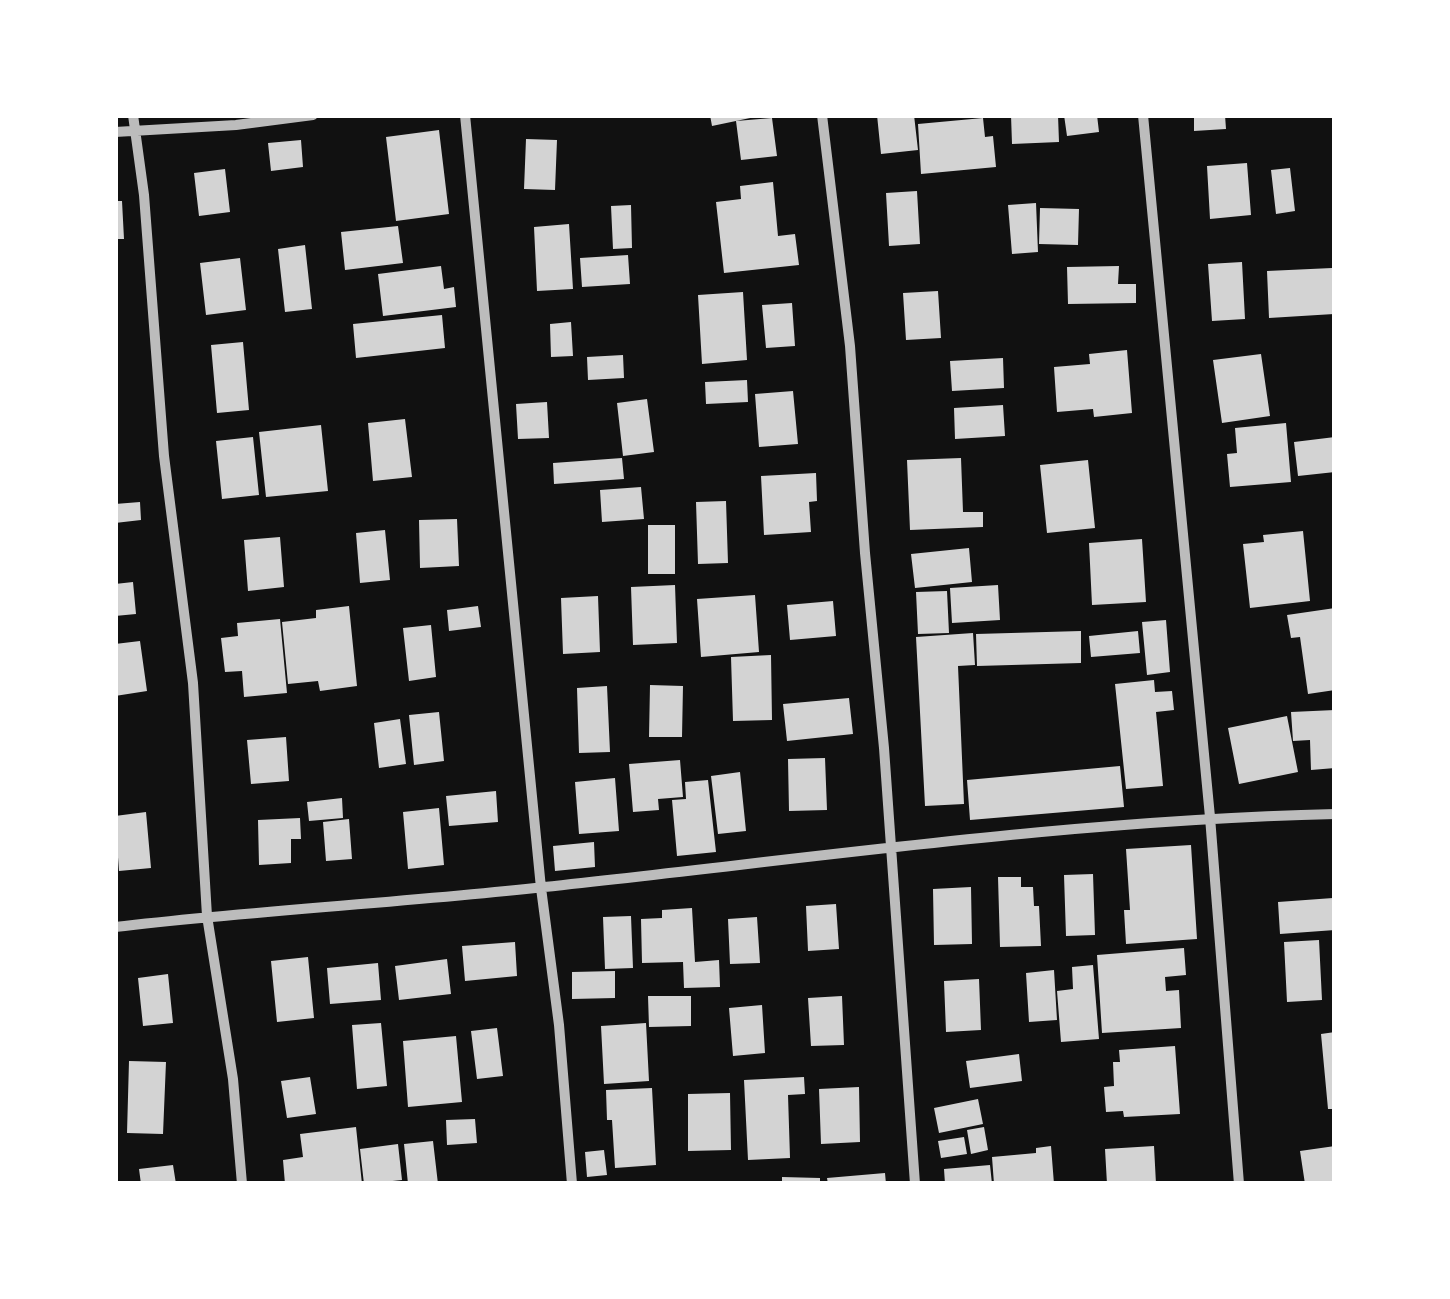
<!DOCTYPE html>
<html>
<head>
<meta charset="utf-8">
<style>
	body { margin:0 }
	#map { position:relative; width:1450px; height:1299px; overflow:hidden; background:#111; font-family:Literata,serif }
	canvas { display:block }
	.frame { position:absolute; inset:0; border:118px solid #fff; pointer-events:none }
</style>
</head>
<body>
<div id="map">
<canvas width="1450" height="1299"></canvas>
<div class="frame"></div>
</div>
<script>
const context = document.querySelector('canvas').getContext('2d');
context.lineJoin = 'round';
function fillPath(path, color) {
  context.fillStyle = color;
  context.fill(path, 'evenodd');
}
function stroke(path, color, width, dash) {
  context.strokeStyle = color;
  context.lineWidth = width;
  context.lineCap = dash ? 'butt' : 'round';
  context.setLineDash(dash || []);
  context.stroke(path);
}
const building = new Path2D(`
	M710,115H755V117L712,126Z
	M877,115H914L918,150L881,154Z
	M1011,115H1058L1059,142L1012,144Z
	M1064,115H1097L1099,132L1067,136Z
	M1194,115H1225L1226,129L1194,131Z
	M772,118L777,156L741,160L736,121Z
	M983,118L985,137L993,136L996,167L921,174L918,124Z
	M439,130L449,214L396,221L386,137Z
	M526,139L557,140L555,190L524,189Z
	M301,140L303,167L271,171L268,143Z
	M1247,163L1251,215L1210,219L1207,166Z
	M1290,168L1295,211L1276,214L1271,170Z
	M225,169L230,212L199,216L194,173Z
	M773,182L778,236L795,234L799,265L724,273L716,202L741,199L740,186Z
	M917,191L920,244L889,246L886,193Z
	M115,201H122L124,239H115Z
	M1036,203L1038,252L1012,254L1008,205Z
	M631,205L632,248L613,249L611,206Z
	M1040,208L1079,209L1078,245L1039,244Z
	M569,224L573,289L537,291L534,227Z
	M398,226L403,263L345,270L341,232Z
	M305,245L312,309L285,312L278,249Z
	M628,255L630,284L582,287L580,258Z
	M240,258L246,310L206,315L200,263Z
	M1242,262L1245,319L1212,321L1208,264Z
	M441,266L444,289L454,287L456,307L383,316L378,274Z
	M1119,266L1118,284H1136V303L1068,304L1067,267Z
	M1332,268L1334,314L1269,318L1267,271Z
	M938,291L941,338L906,340L903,293Z
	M743,292L747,360L702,364L698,295Z
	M792,303L795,346L766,348L762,305Z
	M442,315L445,348L356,358L353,324Z
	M571,322L573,356L551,357L550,324Z
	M243,342L249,410L217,413L211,345Z
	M1127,350L1132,413L1094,417L1093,409L1057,412L1054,367L1090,364L1089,354Z
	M1261,354L1270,416L1222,423L1213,360Z
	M623,355L624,378L588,380L587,357Z
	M1003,358L1004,388L952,391L950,361Z
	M747,380L748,402L706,404L705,382Z
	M793,391L798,444L759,447L755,394Z
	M647,399L654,452L623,456L617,403Z
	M547,402L549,438L518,439L516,404Z
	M1003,405L1005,436L955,439L954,408Z
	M405,419L412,477L373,481L368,423Z
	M1286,423L1291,482L1230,487L1227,454L1237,453L1235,428Z
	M321,425L328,491L266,497L259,432Z
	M253,437L259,495L222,499L216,441Z
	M1335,437V472L1298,476L1294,442Z
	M622,458L624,479L554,484L553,463Z
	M961,458L963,512H983V527L910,530L907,460Z
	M1088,460L1095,528L1047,533L1040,465Z
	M816,473L817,501L809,502L811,532L764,535L761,476Z
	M641,487L644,519L602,522L600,490Z
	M726,501L728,563L698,564L696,502Z
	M140,502L141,520L115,523V504Z
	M457,519L459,566L420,568L419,520Z
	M648,525H675V574H648Z
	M385,530L390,580L360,583L356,533Z
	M1303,531L1310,601L1250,608L1243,544L1264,542L1263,535Z
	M280,537L284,587L248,591L244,540Z
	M1142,539L1146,602L1092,605L1089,543Z
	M969,548L972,582L915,588L911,554Z
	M133,582L136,614L115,616V584Z
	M675,585L677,643L633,645L631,587Z
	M998,585L1000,620L952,623L950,588Z
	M947,591L949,633L918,634L916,592Z
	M755,595L759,652L701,657L697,599Z
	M598,596L600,652L563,654L561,598Z
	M833,601L836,636L790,640L787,605Z
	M349,606L357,686L320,691L318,681L288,684L282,622L316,618V610Z
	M478,606L481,627L449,631L447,610Z
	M1335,608V690L1308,694L1300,637L1291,638L1287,615Z
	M280,619L287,693L244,697L242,671L225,672L221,638L238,636L237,623Z
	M1166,620L1170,672L1147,675L1142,622Z
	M431,625L436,677L409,681L403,628Z
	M1081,631V663L977,666L976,634Z
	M1138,631L1140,653L1091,657L1089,636Z
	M973,633L975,665L958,666L964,804L925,806L916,637Z
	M140,641L147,691L115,696V644Z
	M771,655L772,720L733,721L731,657Z
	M1154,680L1155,692L1172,691L1174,710L1156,712L1163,786L1126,789L1115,684Z
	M650,685L683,686L682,737H649Z
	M607,686L610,752L579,753L577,688Z
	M849,698L853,734L787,741L783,704Z
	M1335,710V768L1311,770L1310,740L1293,741L1291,712Z
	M439,712L444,761L414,765L409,715Z
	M1287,716L1298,772L1239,784L1228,728Z
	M400,719L406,764L379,768L374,723Z
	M286,737L289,781L251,784L247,740Z
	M825,758L827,810L789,811L788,759Z
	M680,760L683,797L658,799L659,810L633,812L629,764Z
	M1120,766L1124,807L970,820L967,780Z
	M740,772L746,831L718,834L711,776Z
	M615,778L619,831L579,834L575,782Z
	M708,780L716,852L677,856L672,800L686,799L685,782Z
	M496,791L498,822L449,826L446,796Z
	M342,798L343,818L309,821L307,802Z
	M439,808L444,865L408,869L403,812Z
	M146,812L151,868L119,871L115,816Z
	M300,818L301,839H291V863L259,865L258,820Z
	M349,819L352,859L326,861L323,822Z
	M594,842L595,867L555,871L553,846Z
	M1191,845L1197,939L1126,944L1124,910H1130L1126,849Z
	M1093,874L1095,935L1066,936L1064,875Z
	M998,877H1021V887H1033L1034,906H1039L1041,946L1000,947Z
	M971,887L972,944L934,945L933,889Z
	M1333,898L1335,930L1280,934L1278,902Z
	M836,904L839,949L808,951L806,906Z
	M692,908L695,962L719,960L720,987L684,988L683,962L642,963L641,919L662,918V910Z
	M631,916L633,968L605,969L603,917Z
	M757,917L760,963L730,964L728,919Z
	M1319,940L1322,1000L1287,1002L1284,942Z
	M515,942L517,976L465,981L462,946Z
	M1184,948L1186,975L1165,977L1166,991L1179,990L1181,1028L1102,1033L1097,955Z
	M308,957L314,1018L277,1022L271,961Z
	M447,959L451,994L399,1000L395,966Z
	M378,963L381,1000L330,1004L327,968Z
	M1093,965L1099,1039L1061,1042L1057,991L1073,989L1072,967Z
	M1054,970L1057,1020L1029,1022L1026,973Z
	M615,971V998L572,999V972Z
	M168,974L173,1023L143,1026L138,978Z
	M979,979L981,1030L946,1032L944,981Z
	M648,996H691V1026L649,1027Z
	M842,996L844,1045L811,1046L808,998Z
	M762,1005L765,1053L733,1056L729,1008Z
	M381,1023L387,1086L357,1089L352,1025Z
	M646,1023L649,1081L604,1084L601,1026Z
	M497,1028L503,1076L477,1079L471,1031Z
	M1335,1032V1109H1328L1321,1034Z
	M456,1036L462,1102L408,1107L403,1041Z
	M1175,1046L1180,1114L1124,1117L1123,1111L1106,1112L1104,1087L1114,1086L1113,1062H1120L1119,1050Z
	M1019,1054L1022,1081L970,1088L966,1061Z
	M129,1061L166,1062L163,1134L127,1133Z
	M310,1077L316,1114L287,1118L281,1081Z
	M804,1077L805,1094L788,1095L790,1158L748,1160L744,1080Z
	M859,1087L860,1142L821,1144L819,1089Z
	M652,1088L656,1165L615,1168L612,1120H607L606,1090Z
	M730,1093L731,1150L688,1151V1094Z
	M978,1099L983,1124L939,1133L934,1108Z
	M475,1119L477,1143L447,1145L446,1120Z
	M356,1127L362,1184H285L283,1160L303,1157L300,1134Z
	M984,1127L988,1150L971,1154L967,1130Z
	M964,1137L967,1154L941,1158L938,1141Z
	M433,1141L438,1184H408L404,1144Z
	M398,1144L402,1180L364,1184L360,1149Z
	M1051,1146L1054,1184H994L992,1157L1036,1153V1148Z
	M1154,1146L1156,1184H1107L1105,1149Z
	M1335,1146V1184H1305L1300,1151Z
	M604,1150L607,1175L587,1177L585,1152Z
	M173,1165L176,1184H141L139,1169Z
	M990,1165L992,1184H945L944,1169Z
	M885,1173L886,1184H828L827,1178Z
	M782,1177L820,1178V1184H782Z`);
const minor = new Path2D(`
	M133,115L144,195L164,456L193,683L207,916L233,1079L242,1184
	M465,115L541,888L559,1025L572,1184
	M822,115L850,346L865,553L884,748L915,1184
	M1143,115L1210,817L1239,1184
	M115,132L236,125L313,115
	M115,927C258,910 401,903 544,887C808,859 1070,820 1335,814`);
fillPath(building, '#d3d3d3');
stroke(minor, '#bcbcbc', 10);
</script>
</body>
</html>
